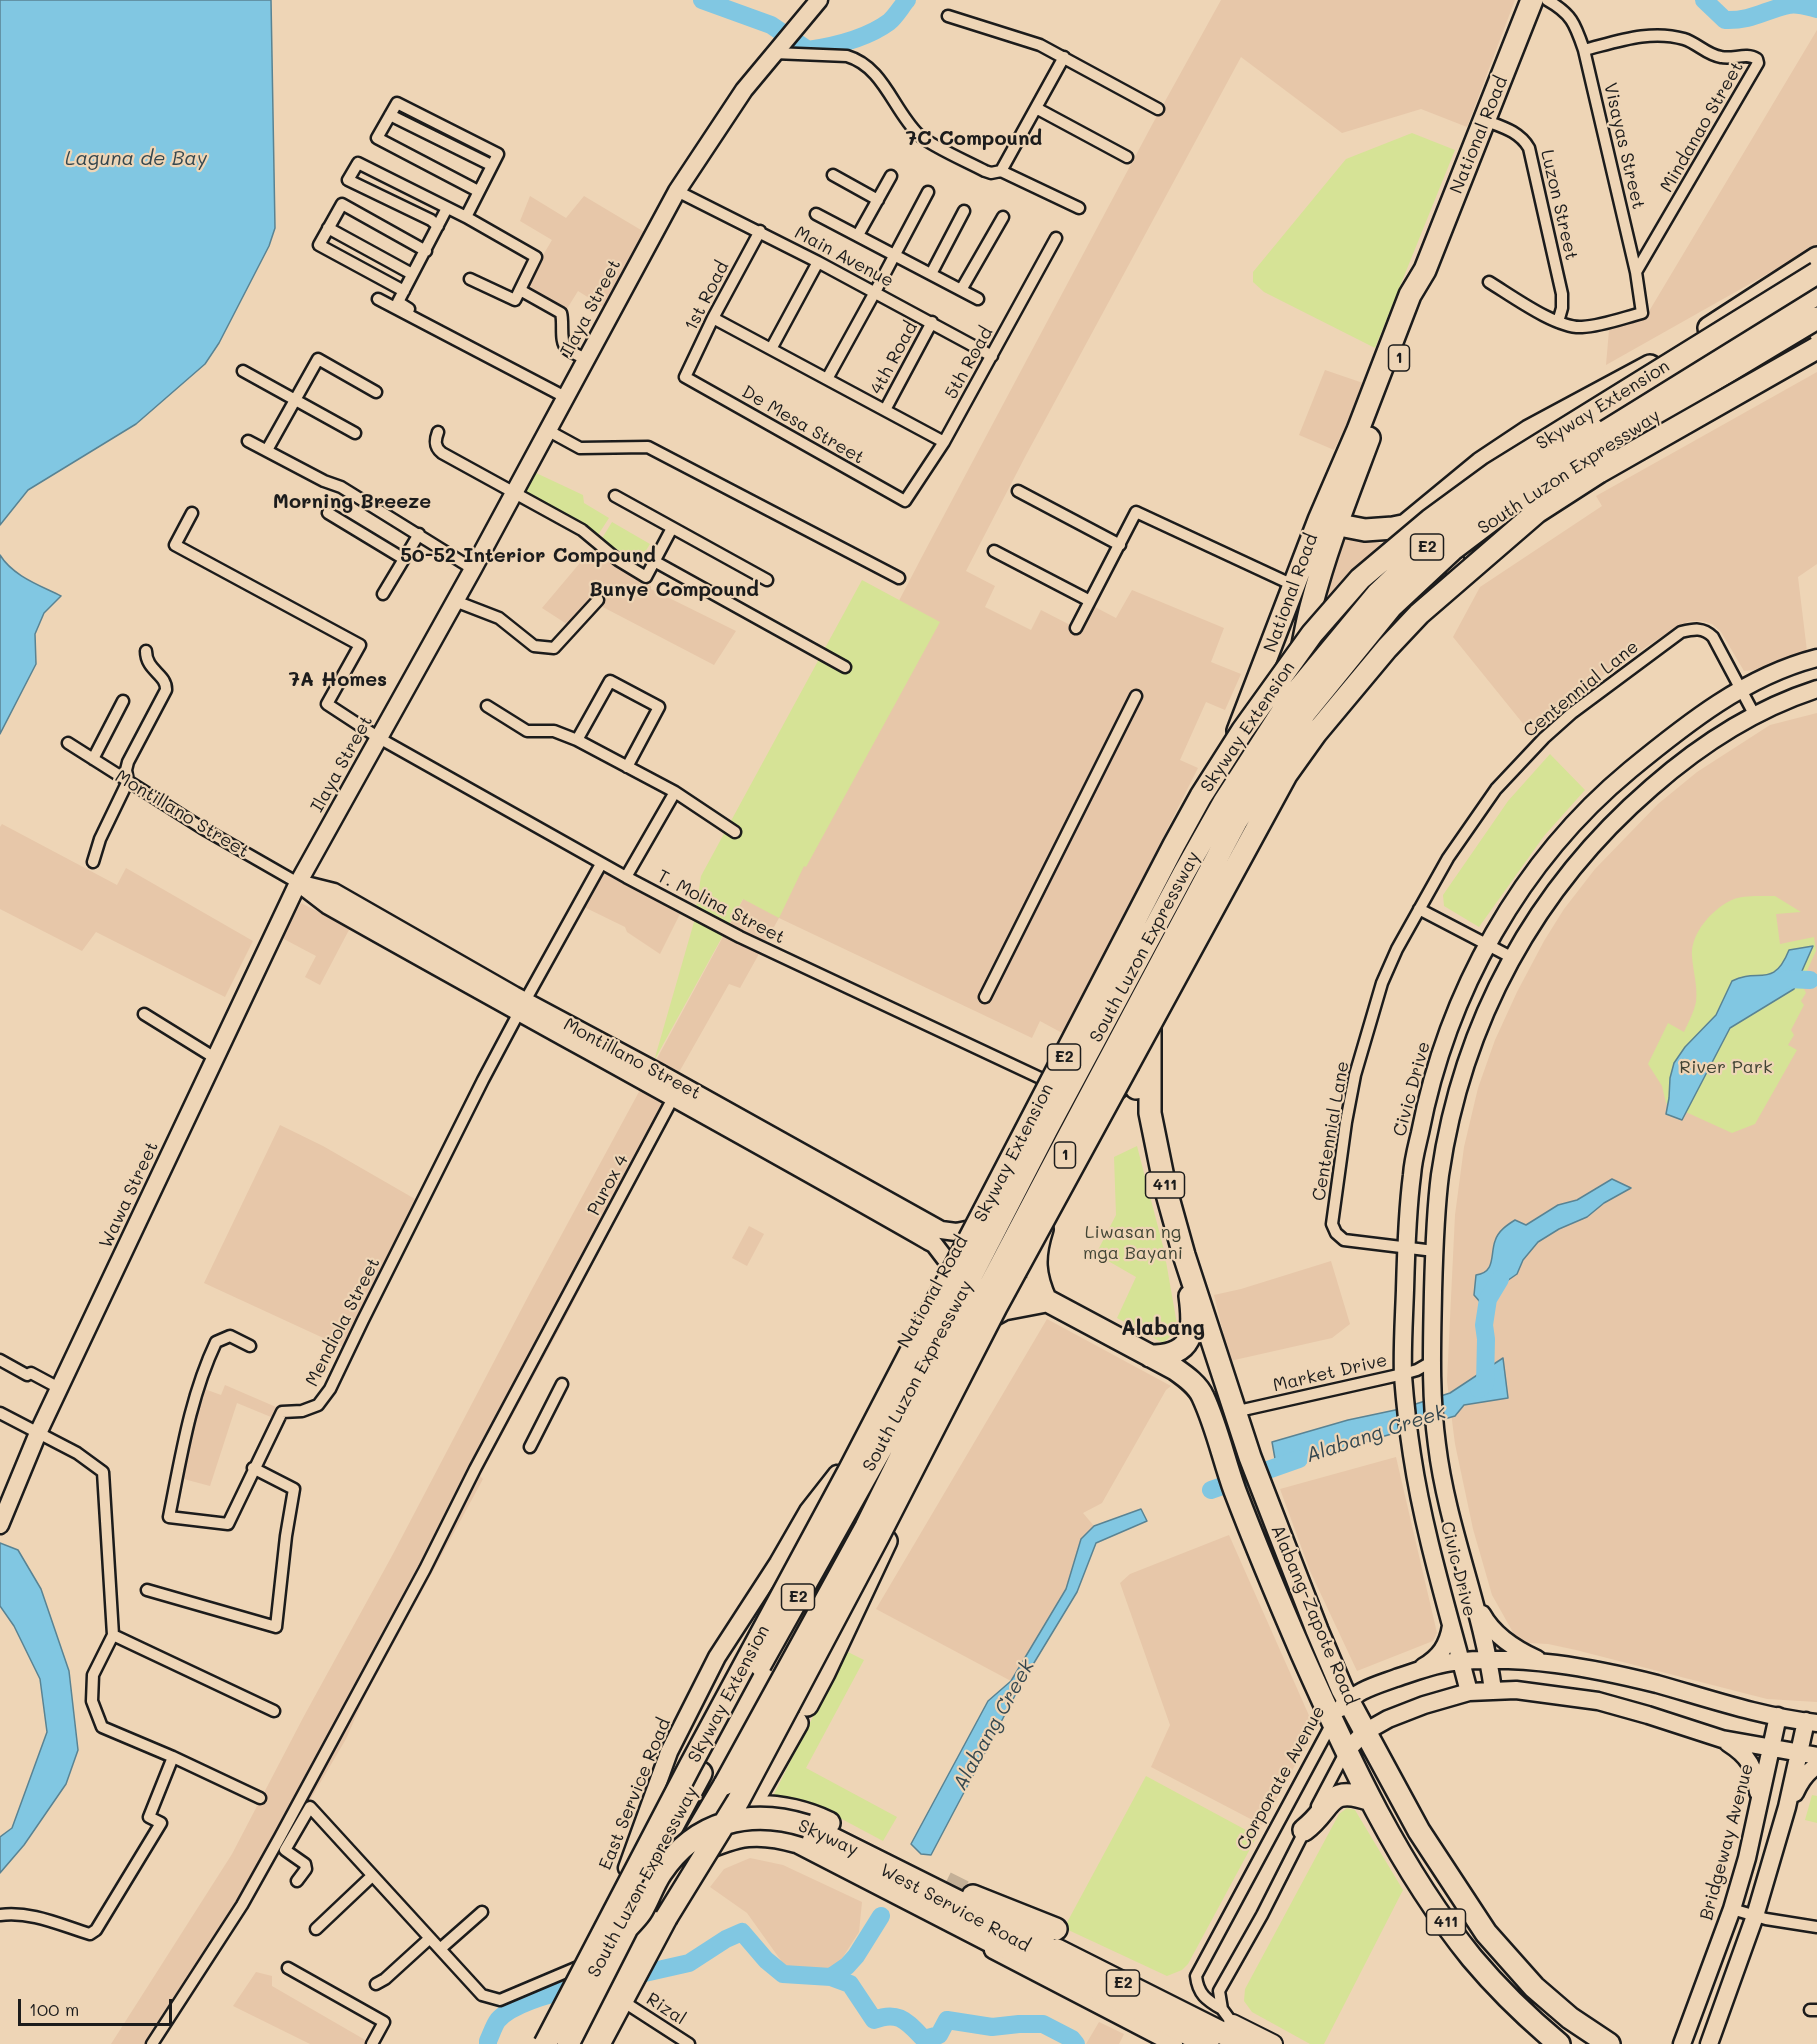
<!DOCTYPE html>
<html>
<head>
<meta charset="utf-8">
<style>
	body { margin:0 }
	#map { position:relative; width:1817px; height:2044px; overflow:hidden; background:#eed5b6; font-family:Mali,sans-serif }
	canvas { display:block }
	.scale { position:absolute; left:18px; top:1999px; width:154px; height:27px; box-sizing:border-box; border:3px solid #1c1c1c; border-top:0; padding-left:8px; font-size:18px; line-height:21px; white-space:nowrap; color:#1c1c1c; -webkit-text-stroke:4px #eed5b6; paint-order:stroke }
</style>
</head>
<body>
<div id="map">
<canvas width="1817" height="2044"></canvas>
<div class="scale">100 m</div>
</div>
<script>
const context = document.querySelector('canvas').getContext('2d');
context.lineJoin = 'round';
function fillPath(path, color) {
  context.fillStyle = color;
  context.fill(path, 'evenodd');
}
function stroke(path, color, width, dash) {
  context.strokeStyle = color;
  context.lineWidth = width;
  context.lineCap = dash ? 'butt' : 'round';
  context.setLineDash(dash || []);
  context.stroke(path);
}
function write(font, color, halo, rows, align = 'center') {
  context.font = font + ' Mali,sans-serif';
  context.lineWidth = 4.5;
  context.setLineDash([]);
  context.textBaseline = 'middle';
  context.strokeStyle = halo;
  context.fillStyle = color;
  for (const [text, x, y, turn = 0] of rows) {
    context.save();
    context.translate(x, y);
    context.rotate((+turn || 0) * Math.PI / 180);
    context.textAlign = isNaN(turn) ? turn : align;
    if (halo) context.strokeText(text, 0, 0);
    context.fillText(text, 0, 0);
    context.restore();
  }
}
const built = new Path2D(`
	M1221,0H1515L1467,127L1421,109L1342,133L1241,57L1025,457L966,571L995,586L985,607L1031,630L1041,610L1080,630L1093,606L1116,618L1132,590L1224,628L1211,662L1241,674L1225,710L1206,702L1180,760L1198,768L1064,1034L1040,1021L1032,1038L779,918L740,988L729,984L678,1074L671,1107L569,1311L480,1476L483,1479L363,1700L346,1739L264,1878L157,2044H111L232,1854L304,1716L393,1554L531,1291L731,922L926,549L1153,123Z
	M1817,30V246L1606,365L1609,330L1645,318Z
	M530,196L566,218L584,196L646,233L605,308L578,291L565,312L524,287L552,240L520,221Z
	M1325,370L1366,384L1334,450L1299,435Z
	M1817,372V564L1798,577L1807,651L1754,670L1744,671L1721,632L1712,624L1701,621H1690L1678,626L1605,674L1557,712L1533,736L1453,637L1480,587L1602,506L1596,496Z
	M1346,535L1400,548L1343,607L1325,598Z
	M590,551L651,586V589L736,631L714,665L597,604L576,630L542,608Z
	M1817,713V1702L1767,1699L1576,1650L1548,1644L1528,1643L1515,1636L1492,1595L1473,1529L1455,1444L1447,1381L1455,1215L1464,1147L1478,1088L1495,1040L1517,992L1544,941L1564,909L1595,869L1658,804L1697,772L1770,725Z
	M2,824L117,885L126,868L253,941L225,997L96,932L82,951L0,909V827Z
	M602,871L680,914L660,954L627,932L625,927L584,907Z
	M301,903L350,928L320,985L305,977L316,956L282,938Z
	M280,1125L323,1146L415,1199L345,1348L204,1283Z
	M749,1226L764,1234L747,1266L732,1258Z
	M1331,1261L1350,1324L1332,1338L1230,1361L1214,1295L1241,1289Z
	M1047,1319L1171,1386L1166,1390L1102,1503L1083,1513L1094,1526L1081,1539L1066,1589L1011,1681L876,1609Z
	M225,1385L276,1407L271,1417L237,1403L210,1486L180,1478L202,1388L221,1395Z
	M1396,1457L1437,1633L1433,1641L1357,1671L1310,1571L1280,1489Z
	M1229,1535L1315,1729L1262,1825L1151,1767L1170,1725L1120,1583L1130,1574Z
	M750,1858L783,1865L862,1902L859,1932L841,1960L829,1970L787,1969L747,1913L710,1887L724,1869Z
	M256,1972L272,1976V1986L367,2041L366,2044H310L233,2006Z
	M1099,2022L1124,2034L1119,2044H1086Z`);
const green = new Path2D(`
	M1412,133L1455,150L1375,348L1264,292L1253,282V272L1346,159Z
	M534,472L583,495L584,503L609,518L598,535L524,491Z
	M612,522L650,544L639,562L601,540Z
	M862,580L940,622L806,867L804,866L779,918L743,899L654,1061L694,922L701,876Z
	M1550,754L1585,790L1544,836L1479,927L1444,906L1443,895L1508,801Z
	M1762,896H1775L1801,912L1776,914L1780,944L1814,937L1816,951L1800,986L1804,989L1806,993L1801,1001L1804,1005L1791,1030L1794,1035L1788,1045L1797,1050L1755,1124L1732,1133L1666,1103L1662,1086L1648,1064L1668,1023L1684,1032C1688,1023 1694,1012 1696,1002C1698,986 1693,972 1692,956C1690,933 1714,907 1734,899C1743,896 1753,896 1762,896Z
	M1137,1146L1164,1250L1178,1330L1163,1343L1117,1318L1136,1277L1096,1254L1116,1215L1114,1157Z
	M846,1651L864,1660L806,1768L897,1817L883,1841L823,1809L796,1800H771Z
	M1146,1776L1257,1836L1188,1964L1182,1970L1167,1976L1064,1928Z
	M1812,1795L1817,1796V1823L1805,1820Z
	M1347,1808L1355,1810L1403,1890L1324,2044H1310L1252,2012L1244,2001L1245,1989L1339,1814Z`);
const water = new Path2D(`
	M0,0H271L275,228L269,246L219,343L205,364L136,424L28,490L0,525Z
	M0,555C13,576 39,585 61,596L44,613L35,634L36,664L0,734Z
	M1813,946L1794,989L1730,1028L1682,1120L1666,1114L1669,1098L1670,1078L1674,1063L1685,1047L1716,1015L1732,981C1758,967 1773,990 1789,950Z
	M1612,1179L1631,1188L1604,1203L1587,1217L1559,1229L1538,1242L1523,1260L1517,1274L1504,1283L1496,1298L1481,1303L1474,1295L1476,1275C1496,1272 1490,1255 1495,1241C1498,1231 1507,1225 1515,1220L1526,1225L1558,1205L1577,1200Z
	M1503,1358L1508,1398L1464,1405L1455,1416L1367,1441L1277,1470L1272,1442L1348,1420L1400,1409L1450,1393Z
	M1141,1509L1147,1521L1096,1543L1077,1592L1020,1686L931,1855L921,1854L911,1844L988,1701L1011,1681L1066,1589L1081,1539L1094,1526Z
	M0,1543L18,1550L41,1589L69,1671L78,1750L66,1784L24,1845L0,1873V1837L12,1828L47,1732L40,1679L14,1626L0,1606Z`);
const river = new Path2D(`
	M702,0L771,25L808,50C835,46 866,39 889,22C896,16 901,7 907,0
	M1704,0L1725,20C1752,21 1765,10 1789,5C1797,3 1809,7 1817,9
	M1778,984L1787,979L1810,980
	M1479,1389L1485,1384L1486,1339L1484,1325L1488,1299L1500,1279
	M1211,1490L1299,1459
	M627,1977L689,1963L726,1939L742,1932L766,1960L783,1974L831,1977L850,1984L874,2020C899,2010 907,2022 924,2039L939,2035L947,2020L992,2027L1019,2024H1043L1072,2039L1076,2044
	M831,1977L847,1966L856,1956L881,1916
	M488,2044V2041C491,2035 494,2025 498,2020C515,2001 561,1991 585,1986`);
const highwayTunnel = new Path2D(`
	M946,1882L964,1891`);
const street = new Path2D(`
	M948,16L1040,45L1158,109
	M1584,50C1616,42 1650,29 1684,39C1697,43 1707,55 1721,57C1733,60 1746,52 1757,59L1758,63L1636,272
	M774,53L847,56C884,67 893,110 919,135C931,146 968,162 985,171L991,173L1001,171
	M1064,57L1001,171L1079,208
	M1036,108L1127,157
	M390,115L491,165
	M1484,120C1502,127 1519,131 1529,148L1562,294V308L1558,322
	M833,175L878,200
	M677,191L818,262L992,356
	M816,214L978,299
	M466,217L498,154L397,103L377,138L478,191
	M438,226L431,220L348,180L358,163L466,217L536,257L515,300L470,279
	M328,228L412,274
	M760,231L713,318L685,377L905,501L944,442L1056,238
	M858,235L891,176
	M931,274L964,211
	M1489,282C1512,296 1557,329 1582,327C1602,326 1623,318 1642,313L1636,272L1584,50C1575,24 1572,14 1547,0
	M520,290L561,313C564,323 559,342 567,349C572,353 580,356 586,359
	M961,290L1003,217
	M404,291L319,245L342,204L426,251
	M378,299L565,397
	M409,309L398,302L447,208
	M713,318L944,442
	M771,349L818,262
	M243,371L355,433
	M827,379L875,292L928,192
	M885,410L932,322
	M547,430L580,448L648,447L899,578
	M438,432C435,440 434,447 442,453L582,530L618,560L646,577L672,528
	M248,441L324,481L341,487L473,569
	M267,450L318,359L376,392
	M1018,491L1120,545
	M615,496L767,580
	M192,513L175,545L360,645L327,704L379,738L626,877L740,937L1053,1084
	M328,513L404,559
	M994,551L1090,601
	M654,561L845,667
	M383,594L419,534
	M455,601L499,618L534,646L554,648L598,600
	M1076,628L1136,512L1293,585
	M487,706L527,731H554L577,740L675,792L735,832
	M577,740L610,681L659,707L627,767
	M68,743L202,828L298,883
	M93,759L123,701
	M93,862L100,839L128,781L126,770L128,762L166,690C167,674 146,671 146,651
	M626,877L675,792
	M1419,909L1511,957
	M985,997L1136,696
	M144,1014L215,1058
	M1434,1251L1344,1240L1336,1233L1332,1224L1346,1122L1355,1075L1382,983L1397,949L1448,858L1496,789L1544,738L1572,713L1681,632C1694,629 1703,627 1713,637L1754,714
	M250,1346L230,1336L216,1342C190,1397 181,1457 169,1517L228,1524L282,1412L302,1411L318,1405L330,1389L363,1320L483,1080L525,1001L601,864
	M0,1360L27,1375L31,1373L59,1388
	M1234,1412L1403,1374L1417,1370L1431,1362
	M0,1413L77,1453L103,1472L113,1635L93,1675L92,1701L102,1727L173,1757L260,1798
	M530,1447L562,1384
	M147,1590L276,1627L286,1536L294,1489L253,1468
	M113,1635L274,1711
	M1317,1806L1346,1751
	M297,1881L306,1869L305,1864L285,1850L310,1807L482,1995L500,2000L578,1967
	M1732,1909L1766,1919L1817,1927
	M0,1915C32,1911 60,1925 90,1934L96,1930L161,1823L149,1817L173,1757
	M316,1929L372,1876
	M440,1949L482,1912
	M288,1968L384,2022L372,2044
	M376,1984L385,1979L430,1938
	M624,2002L689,2044
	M1222,2009C1206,2000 1198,1994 1196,1976L1332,1723
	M1810,2010H1817
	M1233,2024L1222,2009L1219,1991L1262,1915L1306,1828
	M152,2044L242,1905L280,1837L425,1569L475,1469L673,1098`);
const secondary = new Path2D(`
	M298,883L334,892L514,995L658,1072L941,1230L956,1232L966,1230
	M301,885L327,905C527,1018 729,1127 928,1241L934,1244L947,1261
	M0,1525L38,1433L298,883L473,569L677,191L744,90L819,0
	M1482,1614C1494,1636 1515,1649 1537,1659
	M1423,1667C1440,1657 1448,1645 1451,1626
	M1493,1690C1482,1607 1447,1528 1437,1445C1430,1394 1432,1344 1433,1292C1434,1254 1435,1214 1440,1175C1462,1022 1535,888 1652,787C1701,744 1755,709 1817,689
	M1469,1692C1449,1614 1424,1535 1412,1455C1408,1429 1405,1402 1403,1376C1402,1348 1404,1319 1405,1290C1406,1252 1407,1213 1412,1175C1413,1160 1417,1146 1420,1133C1447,993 1520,861 1630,770C1686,724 1746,676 1817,658
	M1341,1708C1354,1691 1377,1685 1396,1678C1415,1672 1434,1664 1453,1662C1520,1654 1593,1668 1657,1684C1710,1699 1762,1717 1817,1723
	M1728,1743C1750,1757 1754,1767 1758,1792
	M1346,1751L1365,1732L1388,1719L1424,1705L1469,1692L1516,1690L1598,1701L1648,1715L1722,1739L1817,1756
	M1795,1793C1800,1782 1806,1772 1817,1766
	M627,1868L669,1752L717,1657L778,1563L808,1511L837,1474
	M993,1950L1174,2044
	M1682,2044L1732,1909L1747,1858L1778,1716
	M1709,2044L1755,1916L1787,1807L1806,1721`);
const primary = new Path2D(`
	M1233,2024L1273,2044`);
const highway = new Path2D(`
	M1709,328L1817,258
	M1593,429L1817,294
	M1604,446L1817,318
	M1324,522L1365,530L1393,528L1417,523L1440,538L1459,573
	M1407,524L1481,463L1529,431L1650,366
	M1293,701C1299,670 1303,638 1311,607C1326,549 1348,494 1369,438
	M1238,731L1319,520L1358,430L1410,295L1425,270L1532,0
	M1192,839L1207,810L1222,771
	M1150,1019V1113L1165,1187L1184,1255L1250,1457L1317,1630L1342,1689L1419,1831L1486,1933L1534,1987L1570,2018L1609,2044
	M1117,1088L1124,1073L1128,1072L1136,1088
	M1042,1229C1033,1257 1034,1275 1046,1301
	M1001,1276L1175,1369C1185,1376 1198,1385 1203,1397C1217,1427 1224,1461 1235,1491C1256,1546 1279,1601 1302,1654C1349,1760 1399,1868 1472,1958C1498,1989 1528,2018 1559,2044
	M982,1321L1004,1309L1046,1301
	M1150,1356C1193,1356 1195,1333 1190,1296
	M807,1705L824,1673L886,1541
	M745,1807C775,1805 802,1810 829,1823
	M740,1813L759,1790L797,1723
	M807,1826L1045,1945
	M1304,1830C1334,1807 1326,1784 1371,1800
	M700,1851C738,1834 757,1830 798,1842L994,1943L1038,1958
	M973,1896L1056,1929
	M611,1940L701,1773
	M1057,1950L1244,2044
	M1049,1964L1208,2044
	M582,2044L666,1884L725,1784
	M599,2044L666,1918`);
const highwayBridge = new Path2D(`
	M760,1665L896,1422L1046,1131L1184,873L1224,802L1291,698L1378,593L1443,531L1502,487L1593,429
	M725,1784L866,1527L913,1432L1066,1141L1236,822L1305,713L1392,606L1452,550L1514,503L1604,446
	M666,1918L738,1801L878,1537L996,1307L1286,775L1316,733L1387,648L1419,614L1537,512L1599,472L1817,348
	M545,2044L690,1766L850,1469L1174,845L1201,796L1243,730L1312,634L1360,579L1430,520L1494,473L1817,273
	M568,2044L627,1928C632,1922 638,1917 642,1910C649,1898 653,1885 661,1873C696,1821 750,1808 807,1826`);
const shields = [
	[1399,358,21],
	[1427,547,33],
	[1064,1057,33],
	[1065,1155,21],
	[1165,1185,39],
	[798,1597,33],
	[1446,1922,39],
	[1123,1983,33]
];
const shieldNames = [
	["1",1399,358],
	["E2",1427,547],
	["E2",1064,1057],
	["1",1065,1155],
	["411",1165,1185],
	["E2",798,1597],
	["411",1446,1922],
	["E2",1123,1983]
];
const streetNames = [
	["Mindanao Street",1702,127,-60],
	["National Road",1479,135,-68],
	["Visayas Street",1624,146,77],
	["Luzon Street",1559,205,77],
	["Main Avenue",844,257,28],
	["1st Road",707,296,-63],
	["Ilaya Street",591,308,-62],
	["4th Road",894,358,-62],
	["5th Road",969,363,-61],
	["Skyway Extension",1603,405,-32],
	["De Mesa Street",803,425,30],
	["South Luzon Expressway",1569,472,-33],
	["National Road",1291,593,-70],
	["Centennial Lane",1581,689,-39],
	["Skyway Extension",1248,727,-56],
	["Ilaya Street",342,764,-61],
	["Montillano Street",182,814,31],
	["T. Molina Street",721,907,27],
	["South Luzon Expressway",1145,947,-62],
	["Montillano Street",632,1059,28],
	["Civic Drive",1412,1089,-75],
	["Centennial Lane",1331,1131,-80],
	["Skyway Extension",1014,1153,-63],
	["Purox 4",608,1185,-62],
	["Wawa Street",129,1195,-65],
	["National Road",933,1292,-61],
	["Mendiola Street",343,1322,-63],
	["Market Drive",1330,1373,-13],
	["South Luzon Expressway",918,1376,-62],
	["Civic Drive",1458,1569,76],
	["Alabang-Zapote Road",1314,1615,67],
	["Skyway Extension",729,1694,-62],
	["Corporate Avenue",1281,1778,-61],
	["East Service Road",635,1794,-68],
	["Skyway",828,1838,24],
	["Bridgeway Avenue",1727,1842,-75],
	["South Luzon Expressway",643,1882,-62],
	["West Service Road",955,1908,28],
	["Rizal",666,2009,33]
];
const parkNames = [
	["River Park",1726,1067],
	["Liwasan ng",1133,1232],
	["mga Bayani",1133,1253]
];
const neighbourhoodNames = [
	["7C Compound",974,139],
	["Morning Breeze",352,502],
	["50-52 Interior Compound",528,556],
	["Bunye Compound",674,590],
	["7A Homes",338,680]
];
const waterNames = [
	["Laguna de Bay",136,159],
	["Alabang Creek",1376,1434,-18],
	["Alabang Creek",994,1725,-61]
];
const quarterNames = [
	["Alabang",1163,1329]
];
fillPath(built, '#e7c7a9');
fillPath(green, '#d6e396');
fillPath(water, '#81c7e2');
stroke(water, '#598393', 1.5);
stroke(river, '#81c7e2', 18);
stroke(highwayTunnel, '#c4b097', 21, [21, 10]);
stroke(street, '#1c1c1c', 15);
stroke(secondary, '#1c1c1c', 21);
stroke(primary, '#1c1c1c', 22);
stroke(highway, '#1c1c1c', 26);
stroke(street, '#eed5b6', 10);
stroke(secondary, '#eed5b6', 16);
stroke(primary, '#eed5b6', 18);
stroke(highway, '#eed5b6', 21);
stroke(highwayBridge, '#1c1c1c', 26, []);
stroke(highwayBridge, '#eed5b6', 21);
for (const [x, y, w] of shields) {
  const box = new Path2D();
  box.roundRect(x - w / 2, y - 13, w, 26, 4.5);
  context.fillStyle = '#eed5b6';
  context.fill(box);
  stroke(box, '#1c1c1c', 1.5);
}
write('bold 16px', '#1c1c1c', null, shieldNames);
write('18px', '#1c1c1c', '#eed5b6', streetNames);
write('18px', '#414434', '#eed5b6', parkNames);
write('bold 20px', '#1c1c1c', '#eed5b6', neighbourhoodNames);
write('italic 20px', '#35474e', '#eed5b6', waterNames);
write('bold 21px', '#1c1c1c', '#eed5b6', quarterNames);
</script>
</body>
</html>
